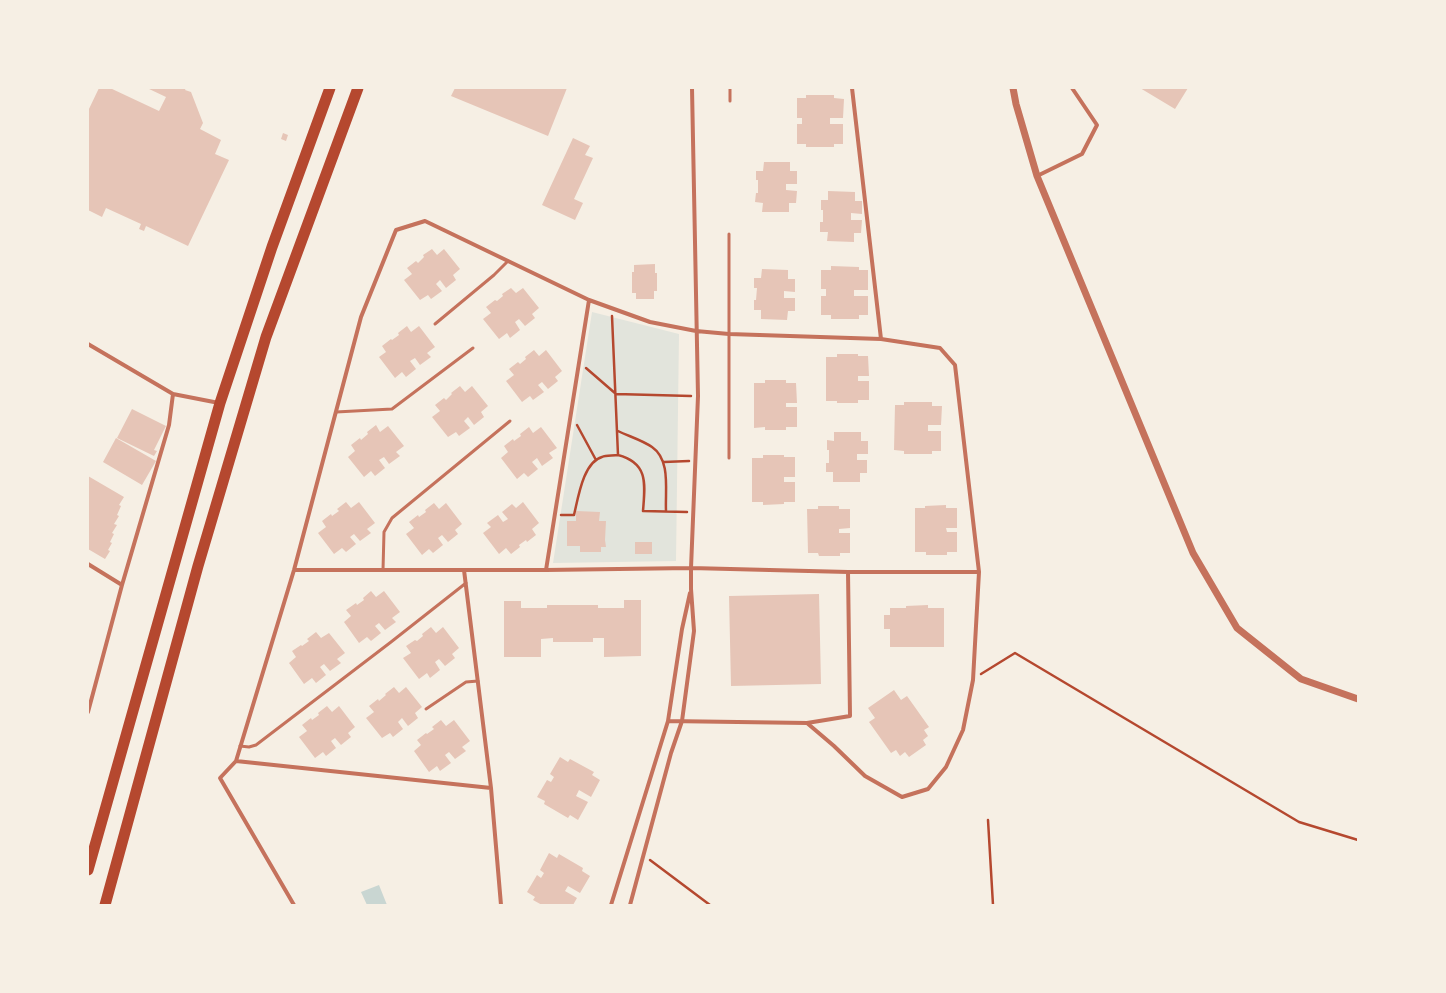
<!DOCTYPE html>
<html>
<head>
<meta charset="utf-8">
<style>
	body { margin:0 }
	#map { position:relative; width:1446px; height:993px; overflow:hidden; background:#f6efe4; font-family:Arial,sans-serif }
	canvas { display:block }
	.frame { position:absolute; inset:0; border:89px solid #f6efe4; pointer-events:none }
</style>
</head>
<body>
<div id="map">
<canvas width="1446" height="993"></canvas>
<div class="frame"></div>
</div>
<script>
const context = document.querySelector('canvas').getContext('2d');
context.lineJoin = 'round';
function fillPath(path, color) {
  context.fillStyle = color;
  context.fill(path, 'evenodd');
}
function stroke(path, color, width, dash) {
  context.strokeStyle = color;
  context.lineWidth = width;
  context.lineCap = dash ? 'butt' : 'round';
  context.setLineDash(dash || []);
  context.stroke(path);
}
const green = new Path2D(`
	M592,312L679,334L676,561L553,563Z`);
const water = new Path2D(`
	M379,885L387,905H367L361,892Z`);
const building = new Path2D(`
	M99,88H110L159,111L166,97L147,88H186L185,90L191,92L203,123L200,129L221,140L215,154L229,160L188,246L146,226L144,231L139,229L141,224L106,208L102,217L88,210V111Z
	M455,88H567L548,136L451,96Z
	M1140,88H1188L1175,109Z
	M806,95H834V98L844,99L843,118H830V124H843V144H834V147H806V144H797V124H802V118H797V98H806Z
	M283,133L288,135L286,141L281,139Z
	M573,138L590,146L585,155L593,158L574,199L583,203L575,220L542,205Z
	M764,162H790V171H797V184H786V190L797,191L796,203H789V212H762L763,203L755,202L756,193H758V180H756V171H763Z
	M828,191L855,192V201H862V214L851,213V220H862L861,233H854V242L827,241L828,232H820V222H823V210H821V200H828Z
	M432,249L437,255L444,249L460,269L453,275L456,280L446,288L440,280L436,284L442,291L431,299L428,295L420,300L404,280L412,274L407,268L416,261L418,263L424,257L423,255Z
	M655,264V273H657V291H654V299H636V293H632V272H634V265Z
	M831,266L859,267V270H868V290H854V296H868V315H859V319H831V315H821V296H826V289H821V270H831Z
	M762,269L788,270V279H795V292L784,291V298H795V311H788L787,320L761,319V310H754V300H756L757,288H754V278H761Z
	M511,288L516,293L523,288L539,308L532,314L535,318L525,326L519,319L515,322L520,330L510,338L507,333L499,339L483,319L491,313L486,307L495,300L497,301L503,296L502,294Z
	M407,326L411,332L419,326L435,347L427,353L431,357L420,365L415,358L410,361L416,369L406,377L402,372L395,378L379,357L386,352L382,346L391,339L392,340L399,335L398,333Z
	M534,350L539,356L546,350L562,371L555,377L558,381L548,389L542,382L538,385L544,392L533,400L530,396L522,402L506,381L514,375L509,369L518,362L520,364L526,359L525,357Z
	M837,354H858V356H868L869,376H858V381H869V400H858V403H837V401H826V357H837Z
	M765,380H786V383H796L797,403H786V407H797V427H786V430H765V427L754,428V383H765Z
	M460,386L465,392L472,386L488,406L481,412L484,417L474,425L468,417L464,421L470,428L459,436L456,432L448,437L432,417L440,411L435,405L444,398L446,400L452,394L451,393Z
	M904,402H932V406H942L941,425H928V431H941V451H932V454H904V451L894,450L895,405H904Z
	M132,409L166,426L154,450L157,451L154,456L117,438Z
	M376,425L380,432L388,426L404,446L396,452L400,456L389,464L384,457L379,460L385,468L375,476L371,471L364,477L348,457L355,451L351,445L360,438L361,440L368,434L367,432Z
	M529,427L533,433L541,427L557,448L549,453L553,458L542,466L537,458L532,462L538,469L528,477L524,473L517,479L501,458L508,452L504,446L513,439L514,441L521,436L520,434Z
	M834,432H861V441H868V454H857V460H867V473H860V482H833V472H826V463H829V450H827V440L834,441Z
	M116,438L156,461L142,485L103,462Z
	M763,455H784V457H795V477H784V482H795V502H784V504L763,505V502H752V458H763Z
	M88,476L124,497L119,505L121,506L117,515L119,516L114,524L117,525L112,533L114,534L110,542L112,543L108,550L110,551L105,559L88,549Z
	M346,502L351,508L359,502L375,523L367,529L371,533L360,541L354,534L350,537L356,544L346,552L342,548L334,554L318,533L326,527L322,521L331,514L332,516L339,511L337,509Z
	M523,502L539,523L532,529L536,535L527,542L526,540L519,545L520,547L511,554L506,548L499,554L483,533L491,527L487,523L498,515L503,522L508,519L502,512L512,504L516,508Z
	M434,503L439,509L446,503L462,524L455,530L458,534L448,542L442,535L438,538L443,545L433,553L429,549L422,555L406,534L414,528L409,522L418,515L419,517L426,512L425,510Z
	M946,505V508H957V528H946L947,532H957V552H947V555H926V552H915V508H925V506Z
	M818,506H839V509H850V528L839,529V533H850V553H840V556H819L818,553H808L807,509H818Z
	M576,511L600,512L599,521H606L605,540L606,547H601V552H580V546H567V521H576Z
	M635,542H652V554H635Z
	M371,591L376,597L384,591L400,612L392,618L396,622L385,630L379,623L375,626L381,633L371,641L367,637L359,643L344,622L351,616L346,610L356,603L357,605L364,600L363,598Z
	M819,594L821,684L731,686L729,596Z
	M624,600H641V656L604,657V638H593V642H553V638L541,639V657H504V601H521V608H547V605H598V608H624Z
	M928,605V608H944V647H890V629H884V615H890V608H906V606Z
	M431,627L436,633L443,627L459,648L452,654L455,658L445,666L439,659L435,662L440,670L430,678L427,673L419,679L403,658L411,653L406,646L415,640L417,641L423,636L422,634Z
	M316,632L321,638L329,633L345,653L337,659L341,663L330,671L324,664L320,667L326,675L316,683L312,678L304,684L289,663L296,657L292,651L301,645L302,646L309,641L307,639Z
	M394,687L399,693L406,687L422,707L415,713L418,718L408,726L402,718L398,722L403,729L393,737L390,733L382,738L366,718L374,712L369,706L378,699L379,701L386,695L385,694Z
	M894,690L901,700L907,696L929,727L924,730L928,736L923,740L926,745L909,757L905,752L900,756L896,750L891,753L869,722L875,718L868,708Z
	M327,706L332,712L339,706L355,727L348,733L351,737L341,745L335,738L331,741L336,748L326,756L323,752L315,758L299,737L307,731L302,725L311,718L312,720L319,715L318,713Z
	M441,720L446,726L454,720L470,741L462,747L466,751L455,759L449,752L445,755L451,763L440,771L437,766L429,772L414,751L421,745L417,740L426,733L427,734L434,729L432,727Z
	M560,757L568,762L570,759L594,772L592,775L600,780L591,797L579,790L576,796L588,802L578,820L570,815L568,818L544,804L545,801L537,797L547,780L551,782L554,777L550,774Z
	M549,853L557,858L559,854L583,868L582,871L590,876L580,893L568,886L565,891L577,898L573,905H542L533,900L535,897L527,892L537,875L541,878L544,873L540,870Z`);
const path = new Path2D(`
	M612,316L618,455C649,463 645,485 643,511L687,512
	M586,368L616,394L691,396
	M577,425L596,460
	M618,431C628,436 642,440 652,447C671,460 665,490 666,511
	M664,462L689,461
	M561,515H574C578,499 583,462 602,457C606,455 613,456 618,455
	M981,674L1015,653L1299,822L1358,840
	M988,820L993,905
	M650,860L710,905`);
const service = new Path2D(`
	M730,101V88
	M435,324L494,275L508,261
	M336,412L392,409L473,348
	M729,458V234
	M383,570L384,532L392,518L510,421
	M426,709L466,682L478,681
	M240,746L249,747L256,745L391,642L466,583`);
const minor = new Path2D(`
	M852,88L881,339
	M1037,176L1082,154L1097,125L1072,88
	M88,344L173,394L219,403
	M88,564L122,585
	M294,570H546L691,568L848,572H979
	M464,570L491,788L501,905
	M546,570L589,300
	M88,712L122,585L169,425L173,394
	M668,721L807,723L850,716L848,572
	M236,761L491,788
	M294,905L220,778L236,761L294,570L361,317L396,230L425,221L589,300L650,322L696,331L729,334L881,339L940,348L955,365L979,572L973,680L963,730L946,767L928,789L902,797L865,776L834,746L807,723
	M611,905L668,721L682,629L690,593
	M630,905L671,753L682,721L694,631L691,589V568L698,396L692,88`);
const tertiary = new Path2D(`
	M1013,88L1016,104L1037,176L1193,553L1237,628L1301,679L1358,699`);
const trunk = new Path2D(`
	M88,870L220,403L272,247L330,88
	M105,905L198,566L266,337L358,88`);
fillPath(green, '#e2e4dc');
fillPath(water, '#c9d6d2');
fillPath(building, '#e6c5b7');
stroke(path, '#b5482f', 2.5);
stroke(service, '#c5725c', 3);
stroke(minor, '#c5725c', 4);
stroke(tertiary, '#c5725c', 7);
stroke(trunk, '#b5482f', 11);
</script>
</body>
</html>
